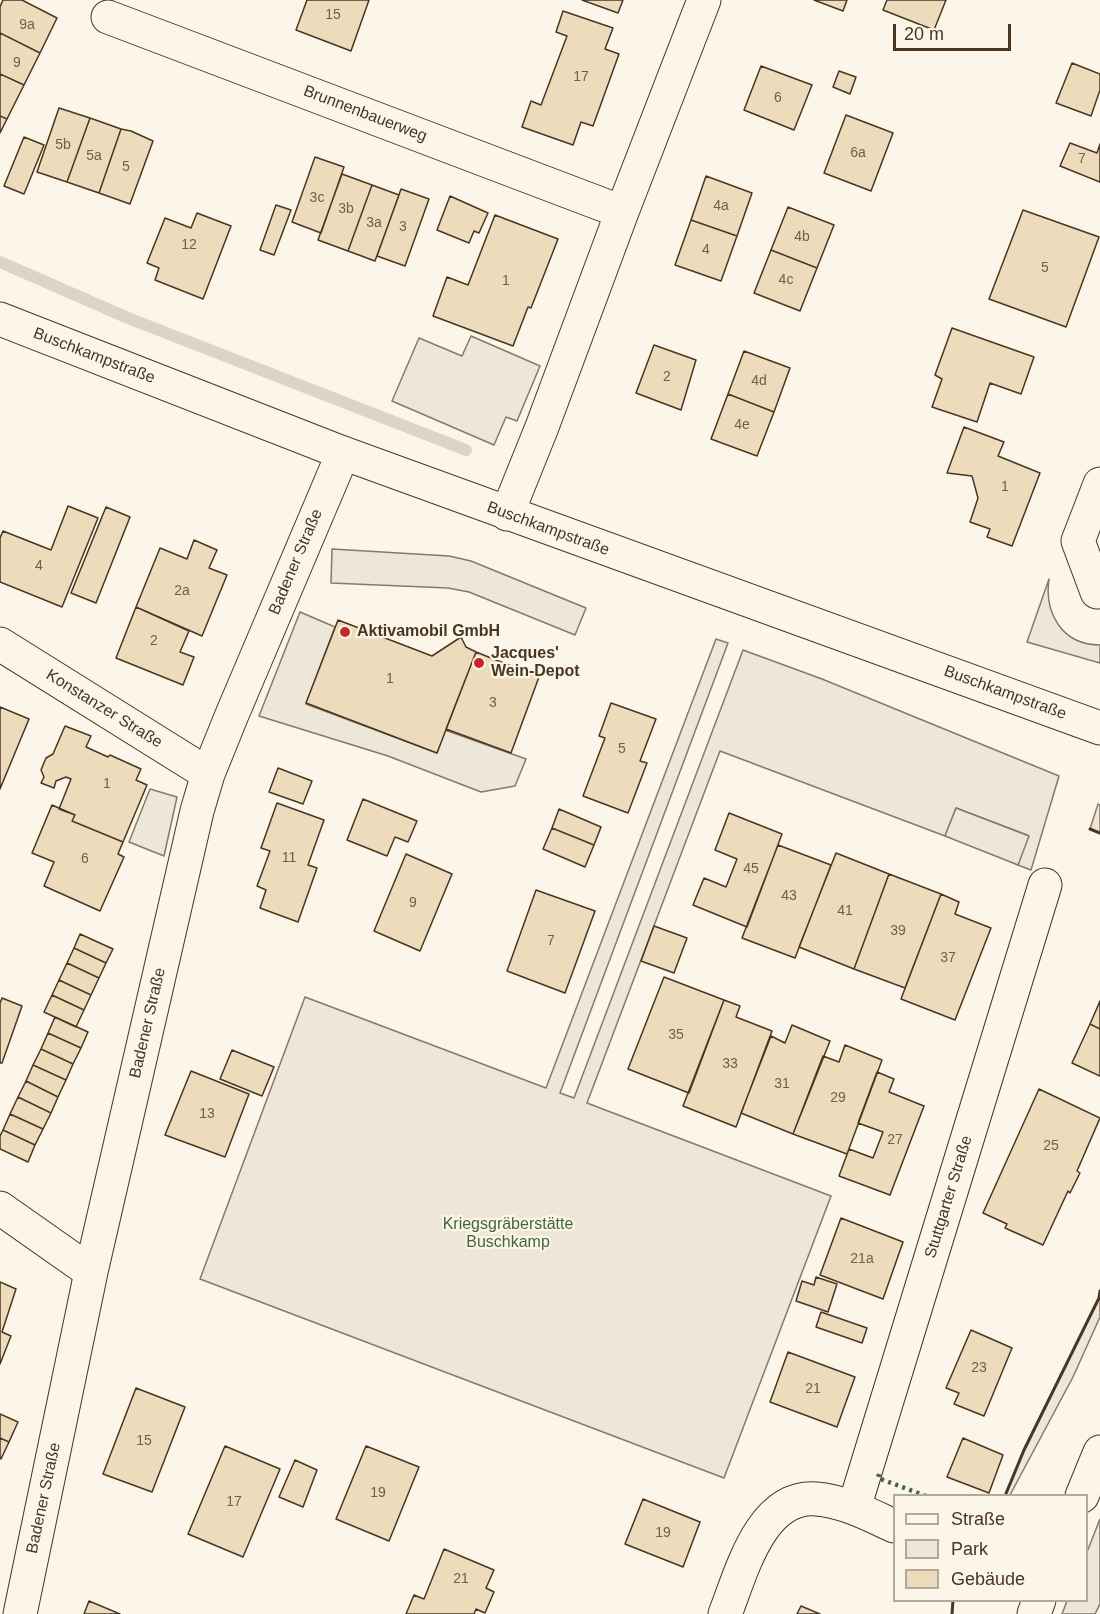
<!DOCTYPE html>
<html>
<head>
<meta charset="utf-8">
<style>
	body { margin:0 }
	#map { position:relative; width:1100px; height:1614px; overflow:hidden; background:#fbf6e9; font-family:Arial,sans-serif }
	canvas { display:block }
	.legend { position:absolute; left:893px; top:1494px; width:195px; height:108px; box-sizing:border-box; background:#fbf6e9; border:2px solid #b4a999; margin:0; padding:8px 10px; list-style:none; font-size:18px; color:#4a3520 }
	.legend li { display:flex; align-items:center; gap:12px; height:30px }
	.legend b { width:30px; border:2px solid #b4a999 }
	.scale { position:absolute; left:893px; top:24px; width:118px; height:27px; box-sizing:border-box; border:3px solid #4a3520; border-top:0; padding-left:8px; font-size:18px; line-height:21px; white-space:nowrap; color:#4a3520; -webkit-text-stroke:4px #fbf6e9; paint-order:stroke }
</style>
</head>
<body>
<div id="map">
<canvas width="1100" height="1614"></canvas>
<ul class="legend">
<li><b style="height:8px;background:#fbf6e9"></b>Straße</li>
<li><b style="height:16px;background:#ede6d9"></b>Park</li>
<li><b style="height:16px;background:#ecdcbc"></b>Gebäude</li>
</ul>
<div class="scale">20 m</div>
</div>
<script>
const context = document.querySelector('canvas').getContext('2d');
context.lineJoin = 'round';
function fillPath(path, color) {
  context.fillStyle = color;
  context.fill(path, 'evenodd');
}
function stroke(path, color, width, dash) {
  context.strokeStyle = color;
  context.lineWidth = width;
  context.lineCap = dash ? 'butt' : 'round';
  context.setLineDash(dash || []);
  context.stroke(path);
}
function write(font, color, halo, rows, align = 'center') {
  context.font = font + ' Arial,sans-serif';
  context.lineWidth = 4.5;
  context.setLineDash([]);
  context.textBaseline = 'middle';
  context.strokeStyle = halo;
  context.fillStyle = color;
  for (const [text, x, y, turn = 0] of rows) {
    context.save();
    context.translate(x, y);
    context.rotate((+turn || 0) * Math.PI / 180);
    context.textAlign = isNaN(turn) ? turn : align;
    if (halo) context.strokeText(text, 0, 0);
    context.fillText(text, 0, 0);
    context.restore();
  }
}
const green = new Path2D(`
	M1049,579C1044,613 1062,645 1100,645V663L1027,642Z
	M716,639L728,643L560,1093L574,1098L743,650L822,679L1059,776L1031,870L1018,865L1027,835L956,808L945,836L720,751L587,1103L831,1196L724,1478L200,1279L305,997L546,1088Z
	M1098,804L1100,805V833L1090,829Z
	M1100,1291V1317L1073,1377L1010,1495H1005L1024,1450L1099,1298Z
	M1100,1519V1604L1095,1614H1062L1067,1601L1086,1600L1087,1552Z`);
const parking = new Path2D(`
	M471,336L540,366L517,421L506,417L494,445L392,401L419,338L462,356Z
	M332,549L449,556L471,561L586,608L575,635L469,592L448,588L331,583Z
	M300,612L335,627L306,704L437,753L445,730L526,759L515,786L481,792L388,756L259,716Z
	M150,789L177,797L164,856L129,842Z
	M956,808L1029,836L1018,865L945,836Z`);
const stream = new Path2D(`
	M0,262L128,318L466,450`);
const building = new Path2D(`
	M3,0H22L57,18L40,53L0,33V7Z
	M307,0H369L351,51L296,30Z
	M582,0H623L618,13Z
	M814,0H847L843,11Z
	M887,0H946L934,30L883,10Z
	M563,11L613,28L605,49L619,54L593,126L581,122L573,145L522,127L531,101L541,105L567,36L556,32Z
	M0,33L40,53L24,85L0,74Z
	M1072,63L1100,74V90L1091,116L1056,103Z
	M761,66L812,85L794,130L744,110Z
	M839,71L856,77L850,94L833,87Z
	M0,74L24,85L7,119L0,116Z
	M59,108L90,118L67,182L37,172Z
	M846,115L893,133L871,191L824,173Z
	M0,116L7,119L0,133Z
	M90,118L121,129L99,193L67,182Z
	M121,129L131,131L153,141L130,204L99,193Z
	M24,137L44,145L24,194L4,186Z
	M1070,143L1097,153L1100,144V182L1060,166Z
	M315,157L344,167L321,233L292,222Z
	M342,174L372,185L348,251L318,240Z
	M706,176L752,193L737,236L691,220Z
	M372,185L399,195L375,261L348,251Z
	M401,189L429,199L405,266L377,256Z
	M450,196L488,213L479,233L474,231L469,243L437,230Z
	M276,205L291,210L274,255L260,250Z
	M788,207L834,225L817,268L771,250Z
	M1023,210L1099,237L1066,327L989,299Z
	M197,213L231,226L203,299L155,280L159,268L147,263L165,218L191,228Z
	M495,215L558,239L531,308L528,307L513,346L433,316L447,277L468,285Z
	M691,220L737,236L721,281L675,265Z
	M771,250L817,268L800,311L754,293Z
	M952,328L1034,357L1021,394L990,383L977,422L932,407L942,379L935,375Z
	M654,345L696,360L681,410L636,393Z
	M744,351L790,368L774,412L728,394Z
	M728,394L774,412L757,456L711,439Z
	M964,427L1004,442L998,456L1040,473L1012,546L987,537L990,529L970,522L978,498L972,476L947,473Z
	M68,506L98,518L62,607L0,582V538L3,531L51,550Z
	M106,507L130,517L96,603L71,593Z
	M194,540L217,550L209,568L227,575L202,636L136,607L160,548L187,559Z
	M136,607L189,631L180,652L194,657L183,685L116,658Z
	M338,620L432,656L461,637L466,647L476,652L437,753L306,703Z
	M476,652L539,677L511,753L446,729Z
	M611,703L656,719L640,761L647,763L628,813L583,796L605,738L599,736Z
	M0,707L29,719L0,789Z
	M65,726L91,736L86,747L108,757L110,755L141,769L136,780L147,785L123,842L72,821L75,815L59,809L71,779L66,777L56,781L54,788L41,783L44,777L41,770L46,758L53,754Z
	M278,768L312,781L303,804L269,792Z
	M363,799L417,821L408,842L395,837L387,856L347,840Z
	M277,803L324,820L308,865L317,868L298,922L260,908L266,890L257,886L270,851L261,848Z
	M52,805L75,815L72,821L123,842L118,854L124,857L100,911L44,886L54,862L32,853Z
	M559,809L601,827L594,845L552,828Z
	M729,813L782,834L747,927L693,905L704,878L726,887L737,859L715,850Z
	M552,828L594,845L585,867L543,849Z
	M778,845L831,865L795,958L742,938Z
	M836,853L889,874L854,969L799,947Z
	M406,854L452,874L420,951L374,931Z
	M889,874L941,894L905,988L854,969Z
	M536,890L595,911L565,993L507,971Z
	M941,894L959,902L955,914L991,928L955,1020L901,999Z
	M654,926L687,938L674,973L641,961Z
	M80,934L113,949L106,963L74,948Z
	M74,948L106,963L99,978L67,963Z
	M67,963L99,978L91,995L59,980Z
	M664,977L724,1000L689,1093L628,1069Z
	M59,980L91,995L84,1010L52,995Z
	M52,995L84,1010L76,1027L44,1012Z
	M2,998L22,1006L2,1063H0V1003Z
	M724,1000L740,1006L736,1017L772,1031L736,1127L683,1106Z
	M1100,1001V1029L1090,1024Z
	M55,1017L88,1032L81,1048L48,1033Z
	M1090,1024L1100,1029V1076L1072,1063Z
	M792,1025L830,1041L793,1134L741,1113L771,1036L785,1043Z
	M48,1033L81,1048L73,1064L41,1049Z
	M845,1045L882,1060L847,1154L793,1134L823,1056L839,1062Z
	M41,1049L73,1064L66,1080L33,1065Z
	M232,1050L274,1067L262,1096L220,1079Z
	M33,1065L66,1080L58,1097L26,1081Z
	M191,1071L249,1094L225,1157L165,1135Z
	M877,1072L894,1079L889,1092L924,1106L890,1195L839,1176L849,1149L873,1158L883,1132L858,1123Z
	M26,1081L58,1097L51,1113L18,1097Z
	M1039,1089L1100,1118L1077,1171L1080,1173L1070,1193L1068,1191L1043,1245L1005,1228L1007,1224L983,1213Z
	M18,1097L51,1113L43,1129L10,1114Z
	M10,1114L43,1129L35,1145L3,1130Z
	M3,1130L35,1145L28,1162L0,1149V1136Z
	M841,1218L903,1242L883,1299L820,1275Z
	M816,1277L837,1284L828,1312L796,1301L802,1281L814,1285Z
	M0,1282L16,1289L2,1332L11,1336L0,1364Z
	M821,1312L867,1328L862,1343L816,1327Z
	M971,1330L1012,1348L984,1416L954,1404L959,1393L946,1388Z
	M788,1352L855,1377L837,1427L770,1402Z
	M136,1388L185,1407L152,1492L103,1474Z
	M0,1414L18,1422L9,1442L0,1438Z
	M0,1438L9,1442L1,1459L0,1458Z
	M963,1438L1003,1455L989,1493L947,1477Z
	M225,1446L280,1469L243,1557L188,1534Z
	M366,1446L419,1467L389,1541L336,1519Z
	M295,1460L317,1470L303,1507L279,1497Z
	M643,1499L700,1522L683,1567L625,1544Z
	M444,1549L494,1570L486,1588L494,1592L485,1613L476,1609L474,1614H406L414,1595L424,1599Z
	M89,1601L120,1614H84Z
	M801,1606L820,1614H797Z`);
const minor = new Path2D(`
	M108,17L622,212
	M507,514L542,427L622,212L704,0
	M1097,592L1078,541L1100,484
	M0,644L208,774
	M0,1208L91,1272
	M854,1508L1045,885
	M20,1614L91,1272L197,811L208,774L231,717L343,453
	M725,1614C741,1574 760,1495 816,1499C844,1501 870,1515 894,1526`);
const major = new Path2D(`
	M0,319L343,453L1100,728
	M1082,1496L1100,1452
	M1034,1614L1039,1600`);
const hedge = new Path2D(`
	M879,1474L878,1478L926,1496`);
const wall = new Path2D(`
	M1090,829L1100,833
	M1005,1496L1024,1450L1099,1298L1100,1291
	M952,1614L953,1600`);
const markers = [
	[345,632,6,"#c62828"],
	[479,663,6,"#c62828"]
];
const numberNames = [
	["15",333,15],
	["9a",27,25],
	["9",17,63],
	["17",581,77],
	["6",778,98],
	["5b",63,145],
	["6a",858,153],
	["5a",94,156],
	["7",1082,159],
	["5",126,167],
	["3c",317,198],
	["4a",721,206],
	["3b",346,209],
	["3a",374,223],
	["3",403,227],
	["4b",802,237],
	["12",189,245],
	["4",706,250],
	["5",1045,268],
	["4c",786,280],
	["1",506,281],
	["2",667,377],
	["4d",759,381],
	["4e",742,425],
	["1",1005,487],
	["4",39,566],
	["2a",182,591],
	["2",154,641],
	["1",390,679],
	["3",493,703],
	["5",622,749],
	["1",107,784],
	["11",289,858],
	["6",85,859],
	["45",751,869],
	["43",789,896],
	["9",413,903],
	["41",845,911],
	["39",898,931],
	["7",551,941],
	["37",948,958],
	["35",676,1035],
	["33",730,1064],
	["31",782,1084],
	["29",838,1098],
	["13",207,1114],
	["27",895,1140],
	["25",1051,1146],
	["21a",862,1259],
	["23",979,1368],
	["21",813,1389],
	["15",144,1441],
	["19",378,1493],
	["17",234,1502],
	["19",663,1533],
	["21",461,1579]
];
const streetNames = [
	["Brunnenbauerweg",365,114,21],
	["Buschkampstraße",94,356,21],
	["Buschkampstraße",548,529,20],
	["Badener Straße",296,562,-67],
	["Buschkampstraße",1005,693,20],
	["Konstanzer Straße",104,709,32],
	["Badener Straße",148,1023,-77],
	["Stuttgarter Straße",949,1197,-73],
	["Badener Straße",44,1498,-78]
];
const poiNames = [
	["Aktivamobil GmbH",357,632],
	["Jacques'",491,654],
	["Wein-Depot",491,672]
];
const parkNames = [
	["Kriegsgräberstätte",508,1225],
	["Buschkamp",508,1243]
];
fillPath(green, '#ede6d9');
stroke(green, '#887966', 1.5);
fillPath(parking, '#ede7d9');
stroke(parking, '#887966', 1.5);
stroke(stream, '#dcd4c6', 12);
fillPath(building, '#ecdcbc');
stroke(building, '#4a3520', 1.5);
stroke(minor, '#4a3520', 35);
stroke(major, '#4a3520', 35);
stroke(minor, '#fbf6e9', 33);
stroke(major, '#fbf6e9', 33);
stroke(hedge, '#436837', 4.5, [3, 4.5]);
stroke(wall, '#4a3520', 3);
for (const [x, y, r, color] of markers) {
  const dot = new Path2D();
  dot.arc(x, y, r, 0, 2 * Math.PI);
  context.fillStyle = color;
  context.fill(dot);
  stroke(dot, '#fbf6e9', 2);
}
write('14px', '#725f47', null, numberNames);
write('16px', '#4a3520', '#fbf6e9', streetNames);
write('bold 16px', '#4a3520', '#fbf6e9', poiNames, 'left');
write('16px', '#436837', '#fbf6e9', parkNames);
</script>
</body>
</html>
